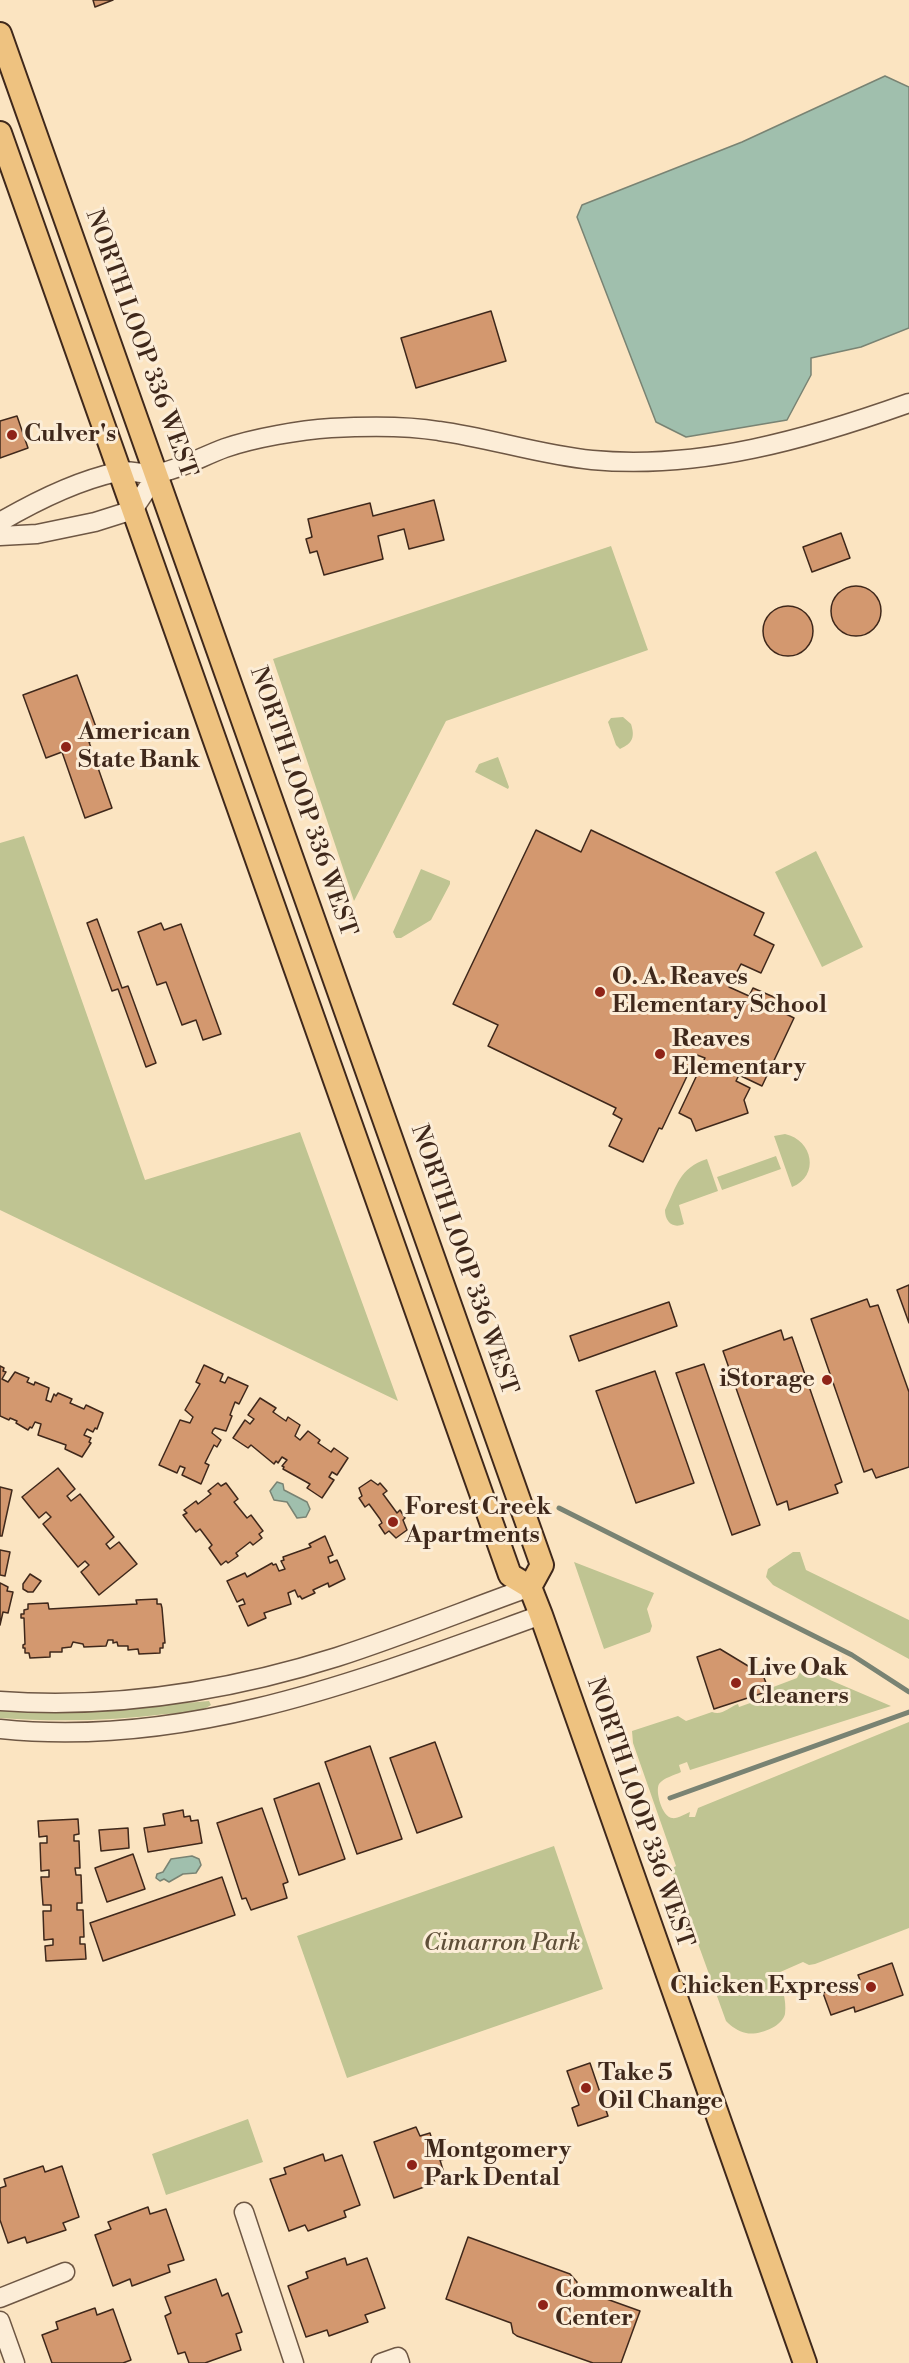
<!DOCTYPE html>
<html>
<head>
<meta charset="utf-8">
<style>
	body { margin:0 }
	canvas { display:block; background:#fbe4c1 }
</style>
</head>
<body>
<canvas width="909" height="2363"></canvas>
<script>
const context = document.querySelector('canvas').getContext('2d');
context.lineJoin = 'round';
function fillPath(path, color) {
  context.fillStyle = color;
  context.fill(path, 'evenodd');
}
function stroke(path, color, width, dash) {
  context.strokeStyle = color;
  context.lineWidth = width;
  context.lineCap = dash ? 'butt' : 'round';
  context.setLineDash(dash || []);
  context.stroke(path);
}
function write(font, color, halo, rows, align = 'center') {
  context.font = font + ' "Libre Bodoni",serif';
  context.lineWidth = 6;
  context.setLineDash([]);
  context.textBaseline = 'middle';
  context.strokeStyle = halo;
  context.fillStyle = color;
  for (const [text, x, y, turn = 0] of rows) {
    context.save();
    context.translate(x, y);
    context.rotate((+turn || 0) * Math.PI / 180);
    context.textAlign = isNaN(turn) ? turn : align;
    if (halo) context.strokeText(text, 0, 0);
    context.fillText(text, 0, 0);
    context.restore();
  }
}
const green = new Path2D(`
	M611,546L648,650L446,721L354,901L273,659Z
	M623,717L631,724C635,737 633,743 620,749L616,745L608,722L611,718Z
	M498,757L509,787L508,789L475,772L479,764Z
	M24,836L145,1180L300,1132L398,1401L0,1210V843Z
	M816,851L863,947L822,967L775,872Z
	M421,869L450,881V884L431,920L401,938H396L393,932Z
	M785,1134C813,1140 820,1176 792,1187L774,1136Z
	M776,1156L781,1169L722,1190L717,1177Z
	M707,1159L718,1191L679,1205L684,1224C673,1229 665,1222 665,1210C677,1186 679,1168 707,1159Z
	M793,1552H800L806,1570L909,1620V1659L773,1585L766,1577L768,1569Z
	M574,1562L654,1593L647,1609L652,1626L650,1632L604,1649Z
	M802,1668L891,1706L690,1770L687,1762L679,1765L681,1772C675,1775 663,1778 659,1784C655,1791 662,1817 672,1818C677,1819 685,1814 690,1812L689,1817H695L698,1808L909,1722V1928L815,1964L809,1965L803,1962L778,1973C781,1986 787,1999 785,2014C782,2027 758,2036 746,2033C738,2031 732,2027 726,2021L671,1869L676,1866L633,1743L632,1731L678,1716L686,1721L712,1712C722,1716 729,1707 738,1704L739,1707L770,1696L768,1689L797,1678Z
	M209,1701L211,1705C199,1713 181,1713 166,1714C111,1721 56,1722 0,1718V1707L117,1709Z
	M554,1846L603,1989L347,2078L297,1936Z
	M248,2119L263,2162L166,2195L152,2154Z`);
const water = new Path2D(`
	M885,76L909,87V328L861,347L811,358V375L787,420L686,437L656,422L577,217L582,205L742,142Z
	M277,1482L283,1484L284,1490L307,1502L310,1509L306,1517L297,1518L287,1502L274,1500L270,1491Z
	M192,1856L199,1859L201,1865L196,1873L183,1874L169,1882L164,1879L160,1881L156,1878L157,1874L163,1872L171,1859Z`);
const stream = new Path2D(`
	M559,1508L852,1655L909,1692
	M670,1798L909,1712`);
const building = new Path2D(`
	M93,0H113L95,7Z
	M491,311L506,361L416,388L401,338Z
	M17,416L28,448L0,458V421Z
	M434,500L444,540L409,549L404,529L378,536L383,559L324,575L317,551L310,553L306,539L312,537L308,519L370,503L373,516Z
	M841,533L850,558L812,572L803,547Z
	M831 611a25 25 0 1 1 50 0a25 25 0 1 1-50 0Z
	M763 631a25 25 0 1 1 50 0a25 25 0 1 1-50 0Z
	M77,675L100,738L89,742L112,808L85,818L62,752L46,758L23,695Z
	M536,830L581,852L591,830L764,913L754,935L774,945L761,973L741,964L729,987L749,996L753,988L776,998L772,1007L794,1018L762,1086L739,1075L736,1081L750,1088L744,1100L748,1113L696,1131L691,1119L679,1113L705,1058L697,1055L662,1129L659,1128L643,1162L609,1146L622,1119L613,1114L616,1108L488,1046L498,1025L453,1004Z
	M97,919L122,988L128,986L156,1063L146,1067L118,989L112,991L87,923Z
	M161,923L164,930L181,924L221,1034L203,1040L196,1020L182,1025L166,982L157,985L138,932Z
	M909,1285V1323L897,1290Z
	M867,1299L870,1307L878,1305L909,1392V1467L876,1478L872,1469L864,1472L811,1319Z
	M669,1302L677,1326L579,1361L570,1336Z
	M781,1330L784,1340L792,1337L842,1482L835,1485L838,1493L789,1510L787,1501L777,1505L723,1351Z
	M704,1364L760,1525L732,1535L676,1373Z
	M204,1365L223,1374L220,1381L225,1383L228,1377L248,1386L239,1404L235,1402L230,1415L232,1416L226,1431L215,1428L213,1430L212,1433L221,1440L217,1447L214,1445L205,1463L209,1465L201,1484L182,1475L185,1468L180,1466L177,1473L159,1465L180,1420L190,1423L193,1417L185,1410L200,1384L196,1382Z
	M0,1366L4,1368L3,1371L6,1372L2,1379L8,1382L15,1372L29,1378L27,1382L34,1385L35,1382L49,1388L46,1400L51,1402L54,1394L56,1396L58,1393L72,1399L70,1403L84,1409L86,1405L103,1413L97,1429L95,1428L93,1432L87,1429L84,1435L91,1438L89,1442L91,1443L82,1457L65,1449L66,1445L38,1435L41,1424L35,1422L32,1428L30,1427L28,1430L16,1423L17,1421L10,1418L9,1420L0,1416Z
	M655,1371L694,1483L636,1503L596,1391Z
	M260,1398L276,1408L273,1412L286,1421L288,1417L300,1425L295,1436L300,1440L308,1431L320,1440L318,1443L331,1452L334,1448L348,1458L337,1475L332,1472L329,1477L334,1480L322,1498L307,1488L310,1484L283,1469L284,1467L282,1466L287,1460L282,1457L278,1463L276,1461L274,1464L251,1445L248,1448L233,1438L245,1420L250,1424L254,1419L248,1415Z
	M58,1468L75,1489L67,1496L71,1501L80,1494L114,1537L106,1544L110,1549L119,1542L137,1564L99,1595L81,1572L89,1565L85,1561L78,1567L43,1524L51,1517L46,1512L39,1518L22,1497Z
	M371,1480L378,1485L380,1483L387,1491L383,1494L397,1513L400,1510L405,1518L403,1520L407,1530L396,1538L389,1531L385,1534L379,1525L382,1523L380,1519L372,1508L369,1504L365,1507L359,1498L362,1496L359,1488Z
	M218,1483L221,1486L226,1483L238,1499L234,1502L247,1518L251,1515L263,1531L259,1534L262,1538L253,1545L250,1542L236,1553L238,1556L228,1563L226,1561L221,1565L209,1548L212,1545L200,1529L196,1532L183,1515L187,1513L184,1510L196,1501L198,1504L211,1494L208,1491Z
	M0,1487L12,1490L2,1536H0Z
	M325,1536L333,1555L328,1557L330,1563L337,1560L345,1579L329,1587L328,1583L313,1590L315,1593L302,1599L300,1596L298,1597L295,1590L288,1593L291,1604L264,1613L266,1618L248,1626L239,1606L245,1604L243,1599L237,1602L227,1581L245,1573L247,1577L272,1563L273,1565L276,1564L279,1571L285,1569L281,1561L284,1560L283,1557L311,1547L309,1544Z
	M0,1550L10,1552L5,1576L0,1575Z
	M30,1574L41,1581L33,1592H28L23,1589V1584Z
	M0,1583L8,1587L7,1591L13,1592L8,1613L3,1612L0,1625Z
	M157,1599V1604H161L162,1608L165,1643H163V1648H160V1653L139,1654L138,1649L128,1650V1646H118L117,1642L113,1643V1640H108L106,1646L84,1647L83,1644L73,1642L71,1647L62,1648V1652H50V1657L30,1658L29,1653H25V1648H23V1645L25,1644L24,1618H21V1614H24V1610L28,1609V1604L48,1603L49,1609L137,1604L136,1600Z
	M720,1649L763,1675L769,1691L714,1709L697,1657Z
	M435,1742L462,1817L417,1833L390,1758Z
	M370,1746L402,1839L357,1854L325,1762Z
	M319,1783L345,1859L299,1875L274,1799Z
	M262,1808L288,1882L283,1884L287,1898L251,1910L246,1898L242,1899L217,1823Z
	M183,1810L184,1817L190,1816L191,1821L198,1820L202,1843L148,1852L144,1828L165,1825L163,1814Z
	M78,1819L79,1834L74,1835V1841H79L80,1868H75L76,1875H81L82,1903H77V1910H83L84,1937H80V1944H85L86,1959L46,1961L45,1946L53,1945V1939L44,1940L43,1911H51V1905H43L41,1877H49V1870L41,1871L40,1843H47V1836L39,1837L38,1821Z
	M128,1828L129,1848L101,1851L99,1830Z
	M133,1854L145,1889L107,1902L95,1868Z
	M222,1877L235,1915L103,1961L90,1923Z
	M892,1963L903,1995L855,2012L854,2007L831,2015L823,1993L860,1980L858,1975Z
	M590,2063L608,2116L578,2126L572,2108L579,2105L567,2071Z
	M416,2127L420,2136L430,2133L433,2143L438,2141L445,2159L440,2160L443,2170L432,2174L435,2183L394,2198L374,2142Z
	M323,2154L325,2161L342,2155L360,2205L344,2211L346,2217L308,2231L305,2225L289,2231L270,2179L286,2174L284,2168Z
	M43,2166L45,2172L62,2166L79,2217L63,2223L66,2230L27,2243L25,2237L8,2243L0,2220V2188L6,2186L4,2179Z
	M148,2207L150,2214L166,2209L184,2260L168,2265L170,2272L132,2286L130,2279L113,2286L95,2235L111,2229L108,2222Z
	M468,2237L570,2274L577,2282L576,2288L640,2311L621,2363H593L517,2336L513,2333L511,2323L446,2299Z
	M345,2258L347,2265L367,2258L385,2308L365,2315L368,2322L329,2336L327,2330L306,2337L288,2286L308,2278L306,2272Z
	M216,2279L222,2296L228,2293L242,2332L236,2334L241,2350L205,2363H189L185,2352L178,2354L165,2316L171,2313L165,2297Z
	M95,2308L97,2315L113,2309L131,2360L123,2363H52L42,2335L58,2329L56,2322Z`);
const minor = new Path2D(`
	M0,522C36,501 76,481 117,472C130,469 145,476 159,473C181,469 203,456 225,448C254,438 300,430 331,428C367,426 404,425 439,431C490,438 540,455 592,460C700,470 808,439 909,403
	M0,536L37,534L95,522L133,510L157,474
	M0,1701C113,1709 229,1691 337,1657C402,1636 466,1610 530,1587
	M0,1729C190,1749 366,1678 541,1615
	M244,2212L294,2363
	M0,2298L65,2272
	M0,2321L15,2363
	M381,2363L398,2357L400,2363`);
const major = new Path2D(`
	M0,34L542,1565L530,1587
	M0,133L510,1575L530,1587L541,1615L805,2363`);
const markers = [
	[12,435,6,"#8f2418"],
	[66,747,6,"#8f2418"],
	[600,992,6,"#8f2418"],
	[660,1054,6,"#8f2418"],
	[827,1380,6,"#8f2418"],
	[393,1522,6,"#8f2418"],
	[736,1683,6,"#8f2418"],
	[871,1987,6,"#8f2418"],
	[586,2088,6,"#8f2418"],
	[412,2165,6,"#8f2418"],
	[543,2305,6,"#8f2418"]
];
const streetNames = [
	["NORTH LOOP 336 WEST",140,344,70],
	["NORTH LOOP 336 WEST",302,802,71],
	["NORTH LOOP 336 WEST",463,1260,71],
	["NORTH LOOP 336 WEST",639,1813,71]
];
const poiNames = [
	["Culver's",24,435],
	["American",78,733],
	["State Bank",78,761],
	["O. A. Reaves",612,978],
	["Elementary School",612,1006],
	["Reaves",672,1040],
	["Elementary",672,1068],
	["iStorage",815,1380,"right"],
	["Forest Creek",405,1508],
	["Apartments",405,1536],
	["Live Oak",748,1669],
	["Cleaners",748,1697],
	["Chicken Express",859,1987,"right"],
	["Take 5",598,2074],
	["Oil Change",598,2102],
	["Montgomery",424,2151],
	["Park Dental",424,2179],
	["Commonwealth",555,2291],
	["Center",555,2319]
];
const parkNames = [
	["Cimarron Park",502,1944]
];
fillPath(green, '#bfc492');
fillPath(water, '#a0bfad');
stroke(water, '#798373', 1.5);
stroke(stream, '#798373', 5);
fillPath(building, '#d3986f');
stroke(building, '#3f281b', 1.5);
stroke(minor, '#6e5744', 21);
stroke(major, '#3f281b', 26);
stroke(minor, '#fcedd7', 18);
stroke(major, '#eec280', 22);
for (const [x, y, r, color] of markers) {
  const dot = new Path2D();
  dot.arc(x, y, r, 0, 2 * Math.PI);
  context.fillStyle = color;
  context.fill(dot);
  stroke(dot, '#fcedd7', 2);
}
write('24px', '#3f281b', '#fcedd7', streetNames);
write('bold 24px', '#3f281b', '#fcedd7', poiNames, 'left');
write('italic 24px', '#5f4f39', '#fcedd7', parkNames);
</script>
</body>
</html>
